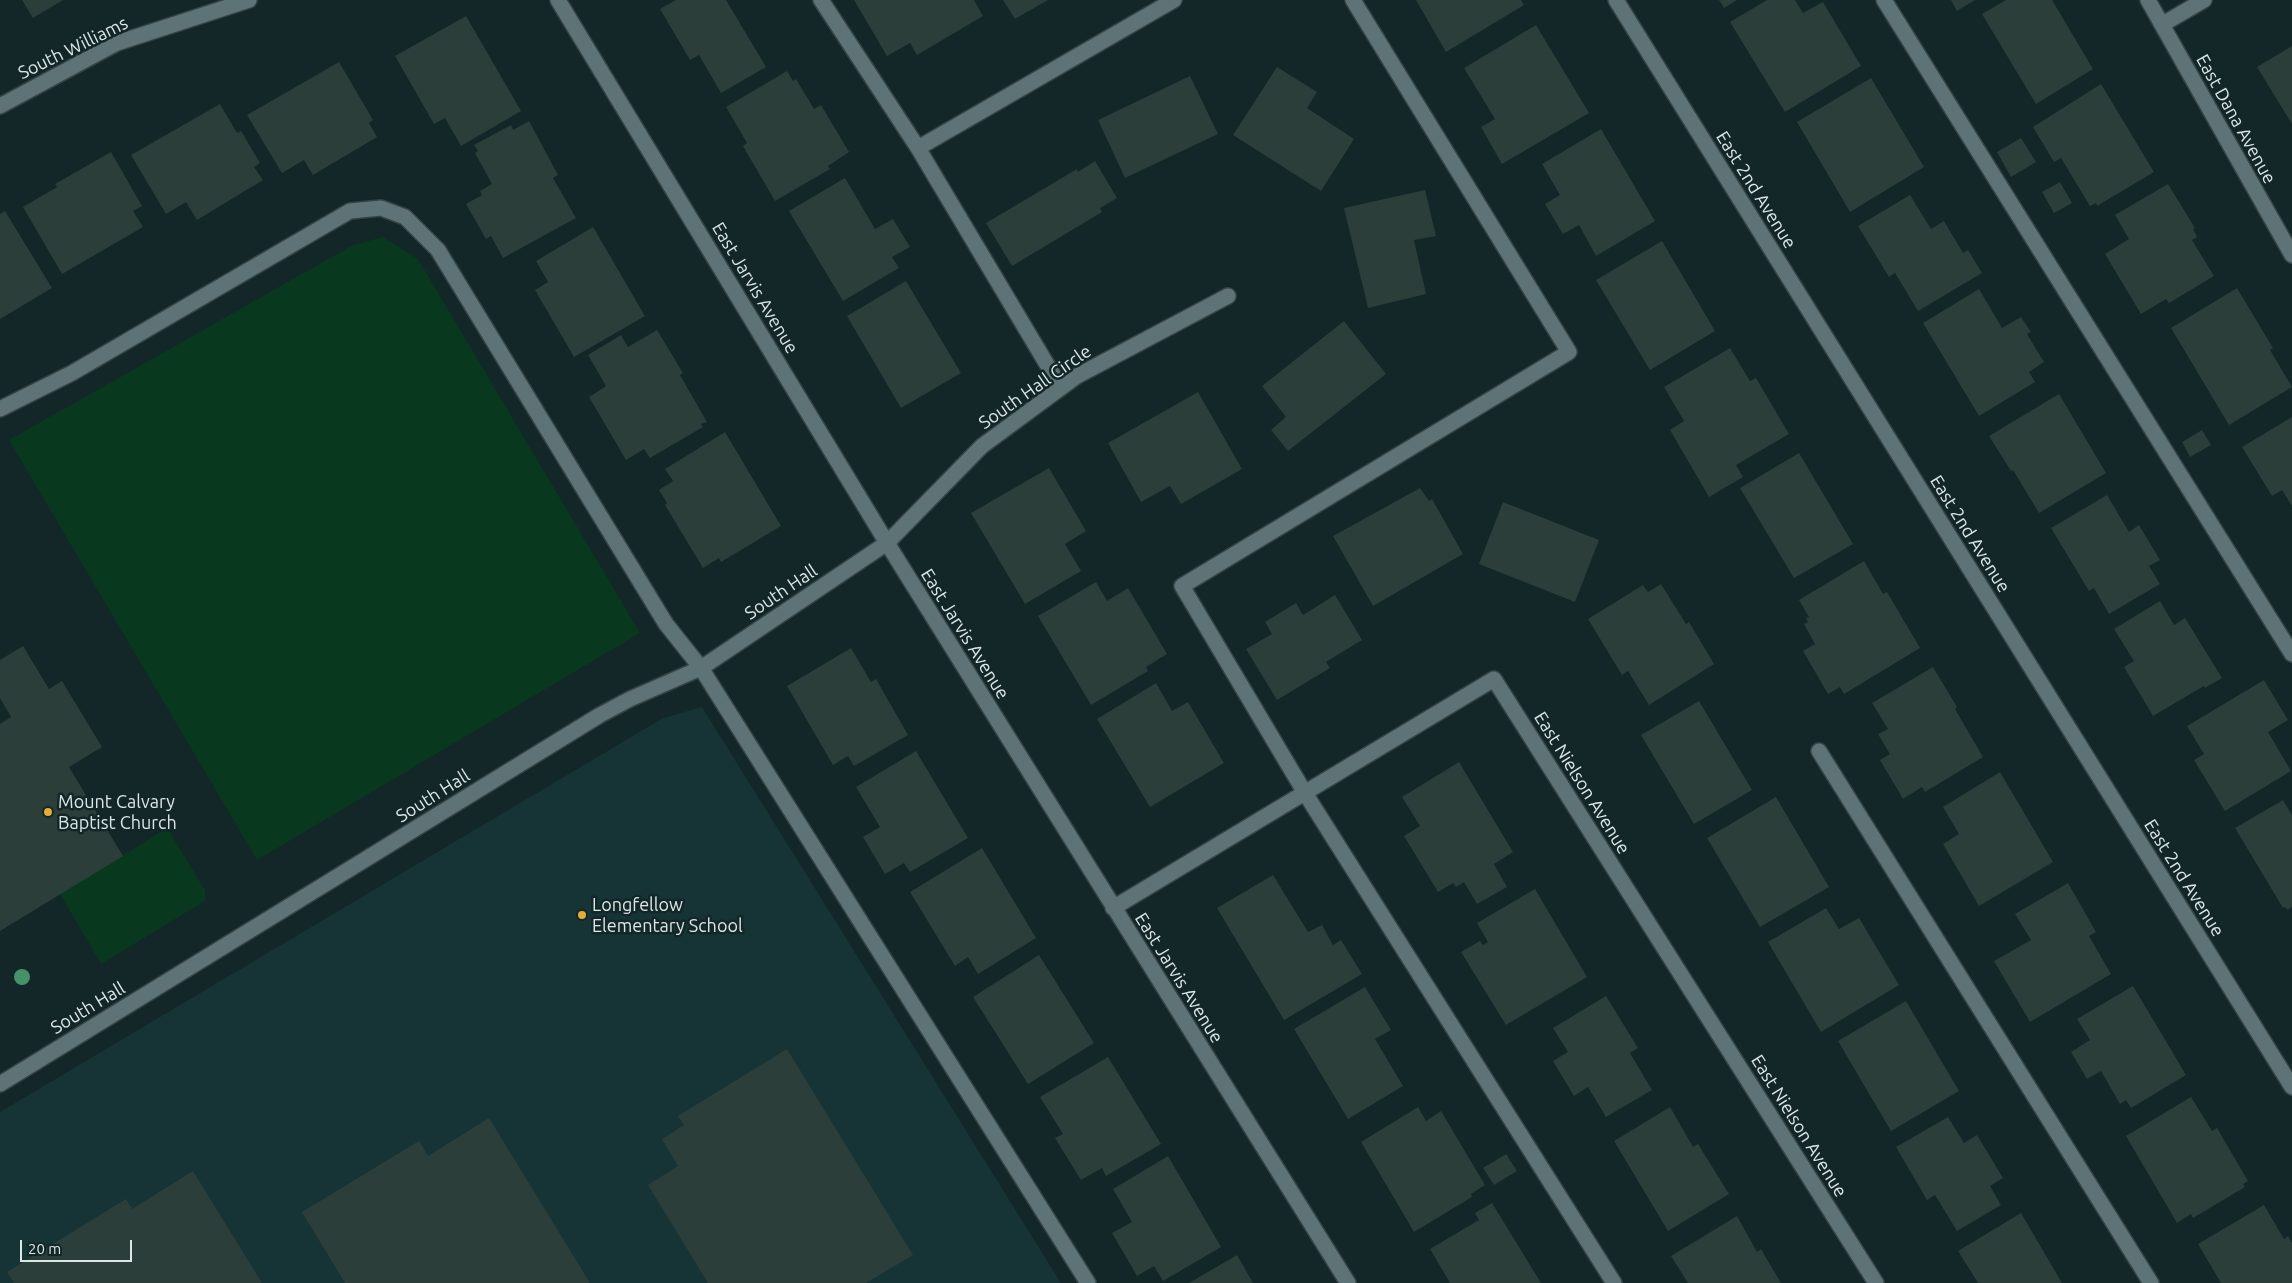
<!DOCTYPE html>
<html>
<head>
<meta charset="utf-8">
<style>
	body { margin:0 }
	#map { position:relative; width:2292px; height:1283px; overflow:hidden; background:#132628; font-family:Ubuntu,sans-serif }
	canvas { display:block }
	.scale { position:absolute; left:20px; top:1240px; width:112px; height:22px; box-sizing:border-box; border:2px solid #dbe6e7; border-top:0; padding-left:6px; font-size:15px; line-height:18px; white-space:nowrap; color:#dbe6e7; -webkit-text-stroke:4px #132628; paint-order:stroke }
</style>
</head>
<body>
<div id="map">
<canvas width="2292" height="1283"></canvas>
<div class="scale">20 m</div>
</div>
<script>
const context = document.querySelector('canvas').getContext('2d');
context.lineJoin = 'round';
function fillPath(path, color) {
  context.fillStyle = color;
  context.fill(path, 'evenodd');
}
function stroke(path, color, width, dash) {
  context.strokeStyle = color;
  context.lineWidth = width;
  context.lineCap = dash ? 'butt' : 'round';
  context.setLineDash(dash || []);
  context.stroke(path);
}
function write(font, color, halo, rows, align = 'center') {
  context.font = font + ' Ubuntu,sans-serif';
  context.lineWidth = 5;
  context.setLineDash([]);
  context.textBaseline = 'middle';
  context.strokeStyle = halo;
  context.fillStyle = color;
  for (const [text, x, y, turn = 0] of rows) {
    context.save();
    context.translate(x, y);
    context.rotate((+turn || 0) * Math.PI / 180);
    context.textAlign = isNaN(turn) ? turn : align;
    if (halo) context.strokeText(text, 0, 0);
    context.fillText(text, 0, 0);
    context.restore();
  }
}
const built = new Path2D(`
	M702,707L1061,1283H0V1112L663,718Z`);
const green = new Path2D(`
	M383,237L418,259L640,633L257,860L9,440L353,245Z
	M167,828L205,890V901L101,964L60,894Z`);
const building = new Path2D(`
	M22,0H63L33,18Z
	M676,0H726L766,67L721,93L699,55L690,60L660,9Z
	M854,0H974L983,16L917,55L910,43L887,56Z
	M1003,0H1048L1015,19Z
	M1416,0H1521L1524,5L1446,52Z
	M1719,0H1737L1724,8Z
	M1767,0H1795L1803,13L1823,2L1861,66L1785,112L1730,22Z
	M1951,0H1975L1957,11Z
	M2006,0H2052L2093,69L2036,104L1982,14Z
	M466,16L521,111L461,146L445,118L434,124L395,56Z
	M1536,25L1589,113L1502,164L1481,127L1495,119L1464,68Z
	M2292,46V124L2257,67Z
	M339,62L373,120L369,123L377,137L313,175L304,160L282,173L247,115Z
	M1277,67L1317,92L1307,108L1354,139L1321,191L1233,135Z
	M787,71L793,81L796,79L814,109L821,105L849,152L828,166L830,169L775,201L743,146L747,143L726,107Z
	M1190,76L1218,134L1125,178L1098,120Z
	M1871,78L1924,167L1850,212L1797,122Z
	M2101,84L2154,172L2097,206L2096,203L2090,206L2061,158L2054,162L2033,127Z
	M220,104L237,133L241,131L260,163L254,167L263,180L197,220L186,202L166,214L131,155Z
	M529,121L558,175L553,178L576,218L503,258L491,236L486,239L466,204L482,195L480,191L492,184L475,153L478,151L474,145L511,125L513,130Z
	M1601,129L1655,221L1596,256L1579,225L1563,234L1545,204L1560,195L1542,164Z
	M2021,138L2036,162L2011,177L1997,152Z
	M111,152L142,206L133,211L143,227L62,274L23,207L57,187L55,184Z
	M1095,161L1117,198L1100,208L1102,212L1012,266L986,223L1077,169L1078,172Z
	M845,178L875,229L893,219L910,247L892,257L899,268L843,301L789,211Z
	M2060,182L2072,203L2054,213L2042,192Z
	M2168,184L2195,228L2193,229L2197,237L2192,240L2214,276L2169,303L2166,299L2141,314L2105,254L2129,239L2115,215Z
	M1425,190L1436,236L1414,240L1426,294L1368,308L1344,208Z
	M1910,195L1931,229L1944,221L1963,253L1968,250L1982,273L1918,311L1895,273L1889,277L1858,226Z
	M5,211L52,288L0,319V214Z
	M593,227L645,316L574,357L535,290L548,282L536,261Z
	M1662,241L1715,331L1650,370L1596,280Z
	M906,281L961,373L901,408L847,316Z
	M2237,288L2273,348L2270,350L2292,387L2229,425L2171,328Z
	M1979,289L2002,328L2021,317L2031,332L2027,334L2044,362L2029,372L2035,382L1979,416L1923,323Z
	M1344,321L1386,374L1288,451L1271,430L1286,417L1262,386Z
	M657,330L683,373L680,375L707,422L701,424L703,427L650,458L644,449L626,460L589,397L606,386L588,355L621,335L628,347Z
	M1730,348L1750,381L1756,378L1789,434L1736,465L1743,477L1709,497L1670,430L1684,421L1664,387Z
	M1198,392L1242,469L1181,504L1170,486L1141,502L1108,443Z
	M2059,394L2106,473L2039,513L2013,470L2011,471L1989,436Z
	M2292,417V506L2282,490L2272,496L2242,447Z
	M2202,430L2211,445L2190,457L2182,442Z
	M725,432L781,526L721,562L719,558L703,568L665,505L667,503L659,490L673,481L665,469Z
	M1799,453L1853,544L1794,578L1740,488Z
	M1049,468L1086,531L1065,544L1081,571L1025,604L971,513Z
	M1420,488L1429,501L1432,499L1463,554L1373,606L1333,536Z
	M2107,495L2129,532L2139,525L2160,560L2149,566L2160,584L2109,614L2094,588L2089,591L2051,528Z
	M1503,502L1599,540L1575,602L1479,564Z
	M1864,561L1883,594L1887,592L1920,648L1844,694L1840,687L1828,694L1803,651L1815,644L1804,624L1808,622L1806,618L1809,617L1799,600Z
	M1096,582L1107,601L1128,588L1167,654L1146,667L1148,671L1091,705L1038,616Z
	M1661,584L1686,624L1689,622L1714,664L1649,705L1628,671L1622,675L1588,619L1643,585L1648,592Z
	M1335,595L1362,640L1326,662L1330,668L1277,700L1246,649L1272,634L1265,622L1296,603L1303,615Z
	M2160,601L2174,625L2185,618L2222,678L2205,688L2204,686L2153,716L2124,667L2134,661L2114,629Z
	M23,646L49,689L62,681L102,747L69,767L123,856L0,931V724L11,717L0,698V660Z
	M851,648L871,682L876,679L908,735L854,766L848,756L833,765L787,686Z
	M1933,667L1957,707L1955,709L1983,757L1925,792L1922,787L1903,799L1880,760L1890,754L1878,734L1888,729L1872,703Z
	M2264,680L2288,720L2268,732L2291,771L2225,811L2194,760L2204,754L2187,726Z
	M1156,683L1172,711L1188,702L1224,763L1150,807L1097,719Z
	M1699,701L1752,790L1694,824L1641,735Z
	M916,751L968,838L910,872L904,863L885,874L863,837L880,827L856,787Z
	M1459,762L1513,852L1494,864L1507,887L1477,904L1464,882L1456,887L1453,883L1438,892L1404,836L1420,826L1402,797Z
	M2000,772L2053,862L1979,906L1943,844L1959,834L1943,807Z
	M1776,797L1829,887L1760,927L1707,838Z
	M2283,800L2292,815V907L2287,910L2285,907L2283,908L2235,828Z
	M982,848L1036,938L978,974L968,957L955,966L910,892Z
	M1273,875L1308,932L1322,925L1333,945L1341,940L1362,974L1284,1020L1217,908Z
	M2068,883L2096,932L2089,936L2111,974L2030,1022L1994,961L2031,940L2015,914Z
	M1535,889L1587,977L1506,1025L1461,952L1480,941L1483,945L1488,942L1477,923Z
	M1826,908L1839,929L1859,918L1899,985L1821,1032L1768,942Z
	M1039,955L1094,1043L1028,1084L973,997Z
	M2133,986L2186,1075L2131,1108L2126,1100L2120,1104L2101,1071L2087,1079L2071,1052L2090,1040L2077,1019Z
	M1365,987L1391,1030L1375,1039L1403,1086L1348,1119L1294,1029Z
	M1606,996L1638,1048L1630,1053L1652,1090L1606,1117L1588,1087L1574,1096L1553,1061L1568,1052L1553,1028Z
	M1906,1001L1959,1091L1891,1131L1838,1041Z
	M787,1049L913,1255L866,1283H708L648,1185L678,1166L662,1139L684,1125L678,1116Z
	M1108,1057L1161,1144L1106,1176L1102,1168L1081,1180L1055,1138L1063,1134L1040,1097Z
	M2191,1097L2212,1131L2217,1128L2248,1181L2243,1184L2245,1187L2193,1218L2191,1214L2177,1223L2126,1136Z
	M1418,1107L1426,1121L1441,1111L1485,1185L1471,1194L1472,1197L1414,1232L1361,1142Z
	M1670,1107L1693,1147L1698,1144L1729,1194L1668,1231L1614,1141Z
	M1948,1117L1964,1143L1977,1135L2003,1178L1990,1186L2001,1205L1957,1231L1935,1195L1927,1200L1896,1147Z
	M489,1118L590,1283H345L302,1212L419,1141L428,1156Z
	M1506,1154L1517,1171L1494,1185L1483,1168Z
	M1168,1156L1221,1247L1163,1281L1154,1266L1137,1276L1112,1233L1132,1222L1113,1189Z
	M193,1171L262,1283H14L7,1272L126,1199L132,1209Z
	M1492,1203L1541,1283H1450L1430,1249L1479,1220L1475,1213Z
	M2264,1205L2284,1239L2288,1236L2292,1243V1283H2221L2198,1244Z
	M2021,1213L2062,1283H1978L1958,1251Z
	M1737,1216L1757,1252L1761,1249L1781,1283H1688L1671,1256Z
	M1237,1255L1253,1283H1189Z`);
const minor = new Path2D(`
	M558,0L887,543L1348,1283
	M821,0L918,148L1061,388
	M1353,0L1569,352L1182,586L1305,793L1614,1283
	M1616,0L2292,1087
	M1884,0L2292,654
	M2148,0L2292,255
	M2163,24L2204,0
	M0,106L117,43L249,0
	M918,148L1174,0
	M0,409L72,373L350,211L381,208L405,217L438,250L666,624L701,668L1088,1283
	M1819,751L2151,1283
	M1113,908L1494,679L1876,1283
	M0,1084L600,715L630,699L701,668L887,543L982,446L1077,376L1228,296`);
const trees = [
	[22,977]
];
const markers = [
	[48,812,5,"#e6ac36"],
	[582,915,5,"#e6ac36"]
];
const streetNames = [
	["South Williams",73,48,-26],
	["East Dana Avenue",2236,119,61],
	["East 2nd Avenue",1756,190,58],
	["East Jarvis Avenue",755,288,59],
	["South Hall Circle",1035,387,-35],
	["East 2nd Avenue",1970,534,58],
	["South Hall",781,592,-34],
	["East Jarvis Avenue",965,634,58],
	["East Nielson Avenue",1582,783,58],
	["South Hall",433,796,-32],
	["East 2nd Avenue",2184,878,58],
	["East Jarvis Avenue",1179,978,58],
	["South Hall",88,1008,-31],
	["East Nielson Avenue",1799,1126,58]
];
const poiNames = [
	["Mount Calvary",58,802],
	["Baptist Church",58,823],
	["Longfellow",592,905],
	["Elementary School",592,926]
];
fillPath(built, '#163336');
fillPath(green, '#08391f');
fillPath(building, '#2c3e3a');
stroke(minor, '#354344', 18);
stroke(minor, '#5e7375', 15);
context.fillStyle = '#479169';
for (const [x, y] of trees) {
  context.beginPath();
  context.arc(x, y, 8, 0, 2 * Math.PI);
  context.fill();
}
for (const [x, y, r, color] of markers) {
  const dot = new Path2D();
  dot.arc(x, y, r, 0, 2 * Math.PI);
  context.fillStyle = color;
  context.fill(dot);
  stroke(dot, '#132628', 2);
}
write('18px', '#dbe6e7', '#132628', streetNames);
write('18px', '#dbe6e7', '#132628', poiNames, 'left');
</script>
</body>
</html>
